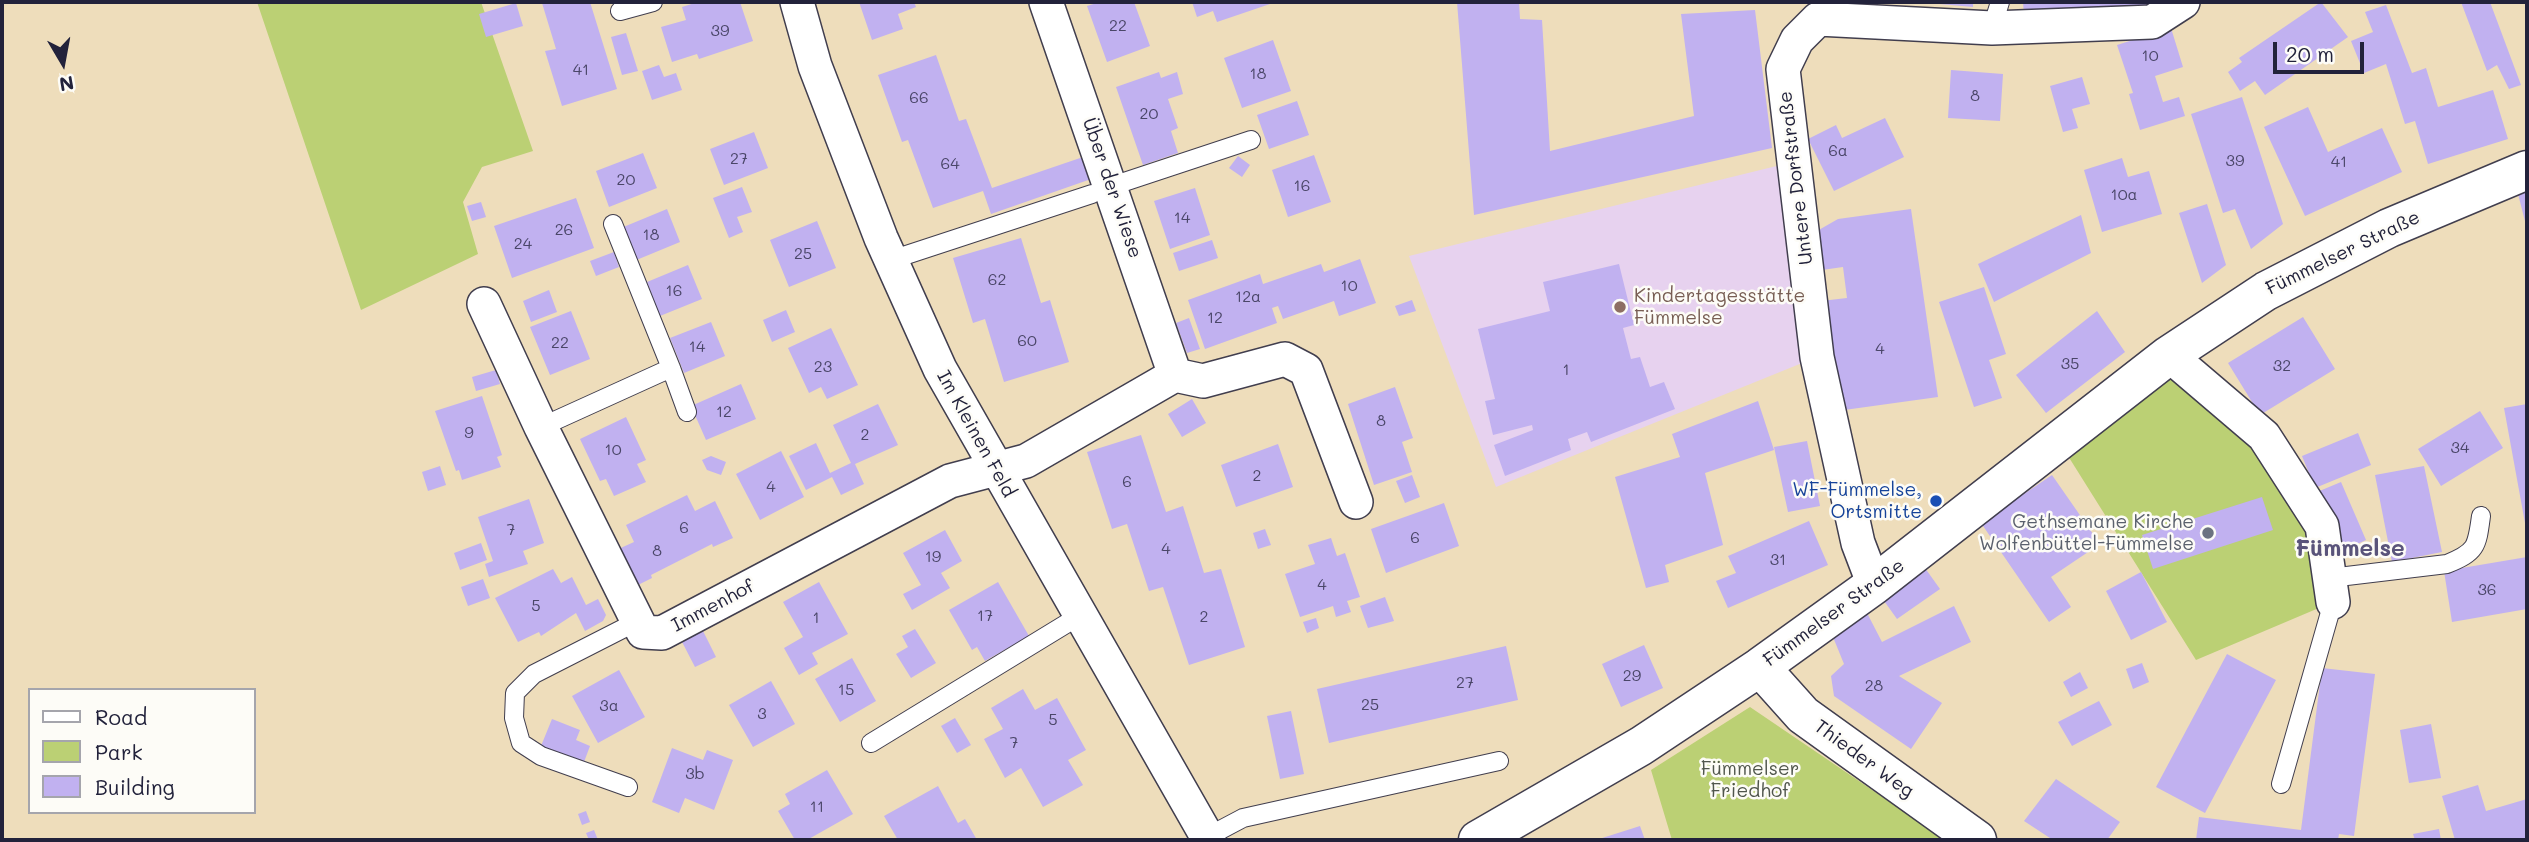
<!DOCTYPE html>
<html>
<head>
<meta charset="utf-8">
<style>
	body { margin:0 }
	#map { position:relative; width:2529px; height:842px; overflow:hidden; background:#edb; font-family:Mali,sans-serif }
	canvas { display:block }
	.frame { position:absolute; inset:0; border:4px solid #22223b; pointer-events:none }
	.legend { position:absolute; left:28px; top:688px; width:228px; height:126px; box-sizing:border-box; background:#fdfcf7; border:2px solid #a5a5ac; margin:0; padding:9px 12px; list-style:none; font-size:21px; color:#22223b }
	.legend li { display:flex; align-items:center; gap:14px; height:35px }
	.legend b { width:35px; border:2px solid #a5a5ac }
	.north { position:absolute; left:28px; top:28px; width:70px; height:70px; -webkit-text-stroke:5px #fdfcf7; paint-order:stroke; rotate:170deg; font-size:19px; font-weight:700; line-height:28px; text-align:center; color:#22223b }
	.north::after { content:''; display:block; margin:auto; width:24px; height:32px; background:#22223b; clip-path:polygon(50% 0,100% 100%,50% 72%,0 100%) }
	.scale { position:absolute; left:2273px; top:42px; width:91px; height:32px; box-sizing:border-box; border:4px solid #22223b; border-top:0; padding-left:9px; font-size:21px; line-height:24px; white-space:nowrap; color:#22223b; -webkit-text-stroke:5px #fdfcf7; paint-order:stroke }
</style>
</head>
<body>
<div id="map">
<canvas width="2529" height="842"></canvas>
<div class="frame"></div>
<ul class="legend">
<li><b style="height:9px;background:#fff"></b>Road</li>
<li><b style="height:19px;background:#bbd074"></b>Park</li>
<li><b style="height:19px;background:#c1b1f0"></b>Building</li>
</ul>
<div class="north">N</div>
<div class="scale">20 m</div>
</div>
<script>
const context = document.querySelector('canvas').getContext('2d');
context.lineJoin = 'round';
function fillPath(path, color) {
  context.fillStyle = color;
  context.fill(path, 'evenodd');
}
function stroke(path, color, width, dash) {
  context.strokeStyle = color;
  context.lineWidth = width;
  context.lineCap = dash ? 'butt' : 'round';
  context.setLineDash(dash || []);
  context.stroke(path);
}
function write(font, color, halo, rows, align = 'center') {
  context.font = font + ' Mali,sans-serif';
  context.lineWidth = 5;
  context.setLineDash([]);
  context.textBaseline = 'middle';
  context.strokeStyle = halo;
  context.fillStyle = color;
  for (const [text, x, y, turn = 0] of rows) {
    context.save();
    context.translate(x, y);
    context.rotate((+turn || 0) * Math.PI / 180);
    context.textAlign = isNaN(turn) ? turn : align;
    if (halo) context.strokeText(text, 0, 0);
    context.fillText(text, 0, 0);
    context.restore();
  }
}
const built = new Path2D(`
	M1793,162L1817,357L1496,487L1409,256Z`);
const green = new Path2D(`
	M257,2H481L533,151L482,167L463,202L478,254L361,310Z
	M2169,355L2322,526L2333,602L2196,660L2058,440Z
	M1750,707L1940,836L1941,840H1672L1651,770Z`);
const building = new Path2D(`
	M548,2H590L617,89L562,106L545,51L556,49L542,3Z
	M698,2H740L753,41L699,59L697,54L672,62L661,27L686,20L682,7Z
	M859,2H914L916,7L898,14L903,29L872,40Z
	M1100,2H1134L1150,46L1107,62L1087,6Z
	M1192,2H1269L1270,4L1217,22L1213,11L1197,17Z
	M1457,2H1519L1520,19L1542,20L1550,151L1694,116L1681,14L1755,10L1772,148L1474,215Z
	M1917,2H1973V7Z
	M2023,2H2160L2149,9L2024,16Z
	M2321,2L2348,37L2265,95L2255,81L2240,91L2228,72L2242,62L2239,58Z
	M2461,2H2490L2521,85L2509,89L2497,65L2487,71Z
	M516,3L523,26L486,37L479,14Z
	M2386,5L2412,73L2426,68L2438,107L2493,90L2508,139L2428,164L2415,121L2405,124L2386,64L2364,73L2351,41L2373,32L2365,12Z
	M2171,28L2183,67L2155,76L2163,102L2179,97L2185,116L2140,130L2129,94L2133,93L2117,45Z
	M626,33L638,71L622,75L611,37Z
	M1273,40L1291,91L1242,108L1224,58Z
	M936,55L959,121L966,119L992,188L1086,156L1094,178L991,214L983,191L933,208L908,140L902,142L878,75Z
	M659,65L664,77L676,73L682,90L652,100L642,71Z
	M1951,70L2003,74L2000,121L1948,118Z
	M1159,72L1161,78L1177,72L1183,94L1168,99L1178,128L1171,131L1178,153L1143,165L1116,87Z
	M2082,77L2090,104L2072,109L2078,128L2063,132L2050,86Z
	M2242,97L2283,224L2251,249L2235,209L2223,213L2191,114Z
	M1297,101L1309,135L1269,149L1257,115Z
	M2308,107L2328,152L2382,128L2402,172L2305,216L2264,127Z
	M1885,118L1904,157L1834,191L1808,139L1836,125L1842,138Z
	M754,132L768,168L724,185L710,149Z
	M643,153L657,188L609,207L596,171Z
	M1314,155L1331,202L1288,217L1272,170Z
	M1238,156L1250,165L1242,177L1229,168Z
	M2122,158L2128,177L2149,171L2162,214L2102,232L2084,170Z
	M742,187L752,212L737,217L743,232L729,238L713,198Z
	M1195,188L1210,235L1170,249L1154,201Z
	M2527,191V225H2526L2518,194Z
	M576,198L594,248L512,278L494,226Z
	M481,202L486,217L472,221L467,206Z
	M2207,204L2226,265L2202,283L2179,213Z
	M667,209L680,242L634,261L621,228Z
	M1911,209L1938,397L1837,411L1821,301L1847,298L1843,267L1815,271L1810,235L1838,219Z
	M2081,215L2091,253L1994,302L1978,264Z
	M817,221L836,268L789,287L770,240Z
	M1021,238L1041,303L1050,300L1069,362L1004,382L985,319L973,323L953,258Z
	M1212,240L1218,258L1179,271L1173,253Z
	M614,252L619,267L596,276L590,261Z
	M1360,259L1376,303L1339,316L1334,301L1283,319L1278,306L1272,308L1277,323L1205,349L1188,300L1260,274L1263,284L1321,264L1324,272Z
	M1619,264L1634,325L1623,328L1631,359L1640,357L1650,387L1664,382L1675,409L1591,442L1587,432L1568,439L1571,450L1505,476L1494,445L1533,430L1532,425L1493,435L1485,401L1495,399L1478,329L1550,311L1543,282Z
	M688,265L702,299L660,316L647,282Z
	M1984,287L2006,354L1989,360L2002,398L1974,407L1939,302Z
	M549,290L557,312L531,322L523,301Z
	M1412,300L1416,311L1399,316L1395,306Z
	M786,310L795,332L772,342L763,320Z
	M571,311L590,359L550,375L530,327Z
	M2097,311L2125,352L2046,413L2016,375Z
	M2303,317L2335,369L2260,415L2228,363Z
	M1189,318L1200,349L1187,353L1176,323Z
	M711,322L725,356L684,373L670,338Z
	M831,328L858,385L827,399L821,387L809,393L788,348Z
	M496,370L500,384L476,391L472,377Z
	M741,384L756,419L706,440L691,406Z
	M1395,387L1413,438L1402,442L1412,472L1374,485L1348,404Z
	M482,396L502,455L497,457L501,467L462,480L459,470L456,471L435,411Z
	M1192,399L1206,423L1182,437L1168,414Z
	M1758,401L1774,450L1705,473L1723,545L1665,565L1669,582L1646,588L1615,477L1680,457L1672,434Z
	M878,404L898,445L855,464L864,484L841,495L832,477L806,490L789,456L816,443L830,473L851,463L833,425Z
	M2527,404V523H2525L2504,408Z
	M2480,411L2503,448L2441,486L2418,449Z
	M626,417L646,460L637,464L646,482L614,496L606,479L600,481L580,439Z
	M2358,433L2371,465L2315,488L2302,456Z
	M1141,435L1166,512L1183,506L1204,573L1221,569L1245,647L1189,665L1163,587L1149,591L1127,524L1112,529L1087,452Z
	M1807,441L1820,506L1788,512L1774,447Z
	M1278,444L1293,487L1236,507L1221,465Z
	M781,451L804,497L760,520L736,474Z
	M711,456L726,462L721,475L707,470L702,460Z
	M440,466L446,485L428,491L422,472Z
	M2424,466L2442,552L2392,562L2375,475Z
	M1412,475L1420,497L1405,503L1396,481Z
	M2052,475L2100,544L2051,577L2071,607L2049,622L1981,523Z
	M2341,482L2366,540L2342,551L2317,492Z
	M687,495L695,511L715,501L733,538L713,547L712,544L651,575L652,578L632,588L614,551L634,542L626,525Z
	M2262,497L2273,530L2153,569L2142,535Z
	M529,499L544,543L523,551L528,564L489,577L485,564L493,561L478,517Z
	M1444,503L1459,546L1386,573L1371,529Z
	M1809,521L1828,565L1728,608L1716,581L1736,573L1728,556Z
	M1265,529L1271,545L1258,549L1253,533Z
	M945,530L962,561L941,573L950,588L912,610L903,594L921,585L903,553Z
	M1331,538L1337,556L1345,553L1360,597L1347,601L1351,612L1336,617L1333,606L1300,617L1285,574L1315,564L1308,545Z
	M481,543L487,560L460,570L454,553Z
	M2527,557V609L2452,622L2444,571Z
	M1925,568L1940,589L1897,619L1882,598Z
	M553,569L561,583L572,577L586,605L598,599L606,615L603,621L585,631L576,613L541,636L539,632L518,642L495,598Z
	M2141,572L2167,622L2131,640L2106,591Z
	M483,579L490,598L468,606L461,587Z
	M819,582L848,634L812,653L818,664L799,675L784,648L803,637L783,602Z
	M998,582L1029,636L985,661L977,647L972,650L949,610Z
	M1385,597L1394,621L1368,628L1360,606Z
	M1954,606L1971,642L1899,676L1942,703L1911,749L1834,696L1831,676L1844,664L1833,637L1867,613L1882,642Z
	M1316,618L1319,628L1307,633L1303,622Z
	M702,629L716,657L695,667L681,640Z
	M915,629L936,663L911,678L896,654L908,647L902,636Z
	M1644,645L1663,688L1621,707L1602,664Z
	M1506,646L1518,700L1329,743L1317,689Z
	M2227,654L2276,680L2205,813L2156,787Z
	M852,658L876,701L840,722L815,679Z
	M2142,663L2149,682L2133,689L2126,669Z
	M2322,668L2375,674L2354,836L2339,834L2338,840H2196L2199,817L2301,830Z
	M619,670L645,717L598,743L572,696Z
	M2080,672L2088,688L2071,697L2063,682Z
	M771,681L795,724L753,747L729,705Z
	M1023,689L1035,710L1057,698L1086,750L1068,760L1083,785L1043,807L1021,768L1005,778L984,739L1003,729L991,708Z
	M2099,701L2112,725L2072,746L2058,722Z
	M1291,711L1304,774L1280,779L1267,716Z
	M955,718L971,745L957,753L941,726Z
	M552,719L580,730L576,740L590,746L584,762L541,746Z
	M2431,724L2441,778L2409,783L2400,730Z
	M672,748L703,760L707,750L733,760L714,810L685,798L679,813L652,802Z
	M827,770L853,814L807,840H795L778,811L790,804L785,794Z
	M2056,779L2120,822L2107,840H2053L2024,821Z
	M2478,785L2486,811L2527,799V840H2455L2442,796Z
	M938,786L958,823L965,819L977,840H898L884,816Z
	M586,811L590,822L582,825L578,814Z
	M1640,826L1645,840H1596Z
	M2439,829L2441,840H2415L2413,834Z
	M594,830L598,840H589L586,833Z`);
const lane = new Path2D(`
	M620,11L653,2
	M1992,28L2000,2
	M1112,186L1251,140
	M613,224L671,368
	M891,260L1092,194
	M541,427L671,368L687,412
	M2330,578L2447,564C2477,552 2477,546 2481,516
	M871,743L1079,616
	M2281,784L2333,602
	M628,787L541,756L521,743L514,718L515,693L534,674L638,621
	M1207,837L1243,818L1499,761`);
const street = new Path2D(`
	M797,2L815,66L881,238L940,369L1209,840
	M484,304L541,427L643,632L662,633L950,481L1026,461L1175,375L1046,2
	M2169,355L2264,436L2322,526L2333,602
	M1175,375L1203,381L1285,359L1306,370L1356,502
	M1874,585L1858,543L1817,357L1783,69L1797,40L1818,19L1992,28L2152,22L2183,2`);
const secondary = new Path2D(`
	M1760,667L1803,715L1977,840
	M1478,840L1641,746L1760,667L1874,585L2169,355L2266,291L2389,228L2527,170`);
const markers = [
	[1620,307,7,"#8d6e63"],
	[1936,501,7,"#1a4fb4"],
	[2208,533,7,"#6b7280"]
];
const numberNames = [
	["22",1118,26],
	["39",720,31],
	["10",2150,56],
	["41",581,70],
	["18",1258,74],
	["8",1975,96],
	["66",919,98],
	["20",1149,114],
	["6a",1838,151],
	["27",739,159],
	["39",2235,161],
	["41",2339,162],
	["64",950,164],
	["20",626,180],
	["16",1302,186],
	["10a",2124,195],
	["14",1182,218],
	["26",564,230],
	["18",651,235],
	["24",523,244],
	["25",803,254],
	["62",997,280],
	["10",1349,286],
	["16",674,291],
	["12a",1248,297],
	["12",1215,318],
	["60",1027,341],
	["22",560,343],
	["14",697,347],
	["4",1880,349],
	["35",2070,364],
	["32",2282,366],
	["23",823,367],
	["1",1566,370],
	["12",724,412],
	["8",1381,421],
	["9",469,433],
	["2",865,435],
	["34",2460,448],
	["10",613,450],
	["2",1257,476],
	["6",1127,482],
	["4",771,487],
	["6",684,528],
	["7",511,530],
	["6",1415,538],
	["4",1166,549],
	["8",657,551],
	["19",933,557],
	["31",1778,560],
	["4",1322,585],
	["36",2487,590],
	["5",536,606],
	["17",985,616],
	["2",1204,617],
	["1",816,618],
	["29",1632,676],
	["27",1465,683],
	["28",1874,686],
	["15",846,690],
	["25",1370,705],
	["3a",609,706],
	["3",762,714],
	["5",1053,720],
	["7",1014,743],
	["3b",695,774],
	["11",817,807]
];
const streetNames = [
	["Untere Dorfstraße",1796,178,-97],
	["Über der Wiese",1112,188,71],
	["Fümmelser Straße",2343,253,-26],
	["Im Kleinen Feld",976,434,61],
	["Immenhof",713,606,-28],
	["Fümmelser Straße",1834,613,-36],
	["Thieder Weg",1864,759,36]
];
const educationNames = [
	["Kindertagesstätte",1634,296],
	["Fümmelse",1634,318]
];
const transitNames = [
	["WF-Fümmelse,",1922,490],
	["Ortsmitte",1922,512]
];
const worshipNames = [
	["Gethsemane Kirche",2194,522],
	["Wolfenbüttel-Fümmelse",2194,544]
];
const parkNames = [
	["Fümmelser",1750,769],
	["Friedhof",1750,791]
];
const quarterNames = [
	["Fümmelse",2350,549]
];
fillPath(built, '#e7d2ef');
fillPath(green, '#bbd074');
fillPath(building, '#c1b1f0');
stroke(lane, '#413e4e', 20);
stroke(street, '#413e4e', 36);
stroke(secondary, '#413e4e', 41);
stroke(lane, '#fff', 18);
stroke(street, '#fff', 33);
stroke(secondary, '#fff', 38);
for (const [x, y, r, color] of markers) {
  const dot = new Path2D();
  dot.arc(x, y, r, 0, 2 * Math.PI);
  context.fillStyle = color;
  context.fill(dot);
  stroke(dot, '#fdfcf7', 2.5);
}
write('16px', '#4a4668', null, numberNames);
write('19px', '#22223b', '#fdfcf7', streetNames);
write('19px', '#785e54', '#fdfcf7', educationNames, 'left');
write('19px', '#164399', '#fdfcf7', transitNames, 'right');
write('19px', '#5b616d', '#fdfcf7', worshipNames, 'right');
write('19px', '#50564c', '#fdfcf7', parkNames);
write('bold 23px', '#5a547a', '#fdfcf7', quarterNames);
</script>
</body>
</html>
